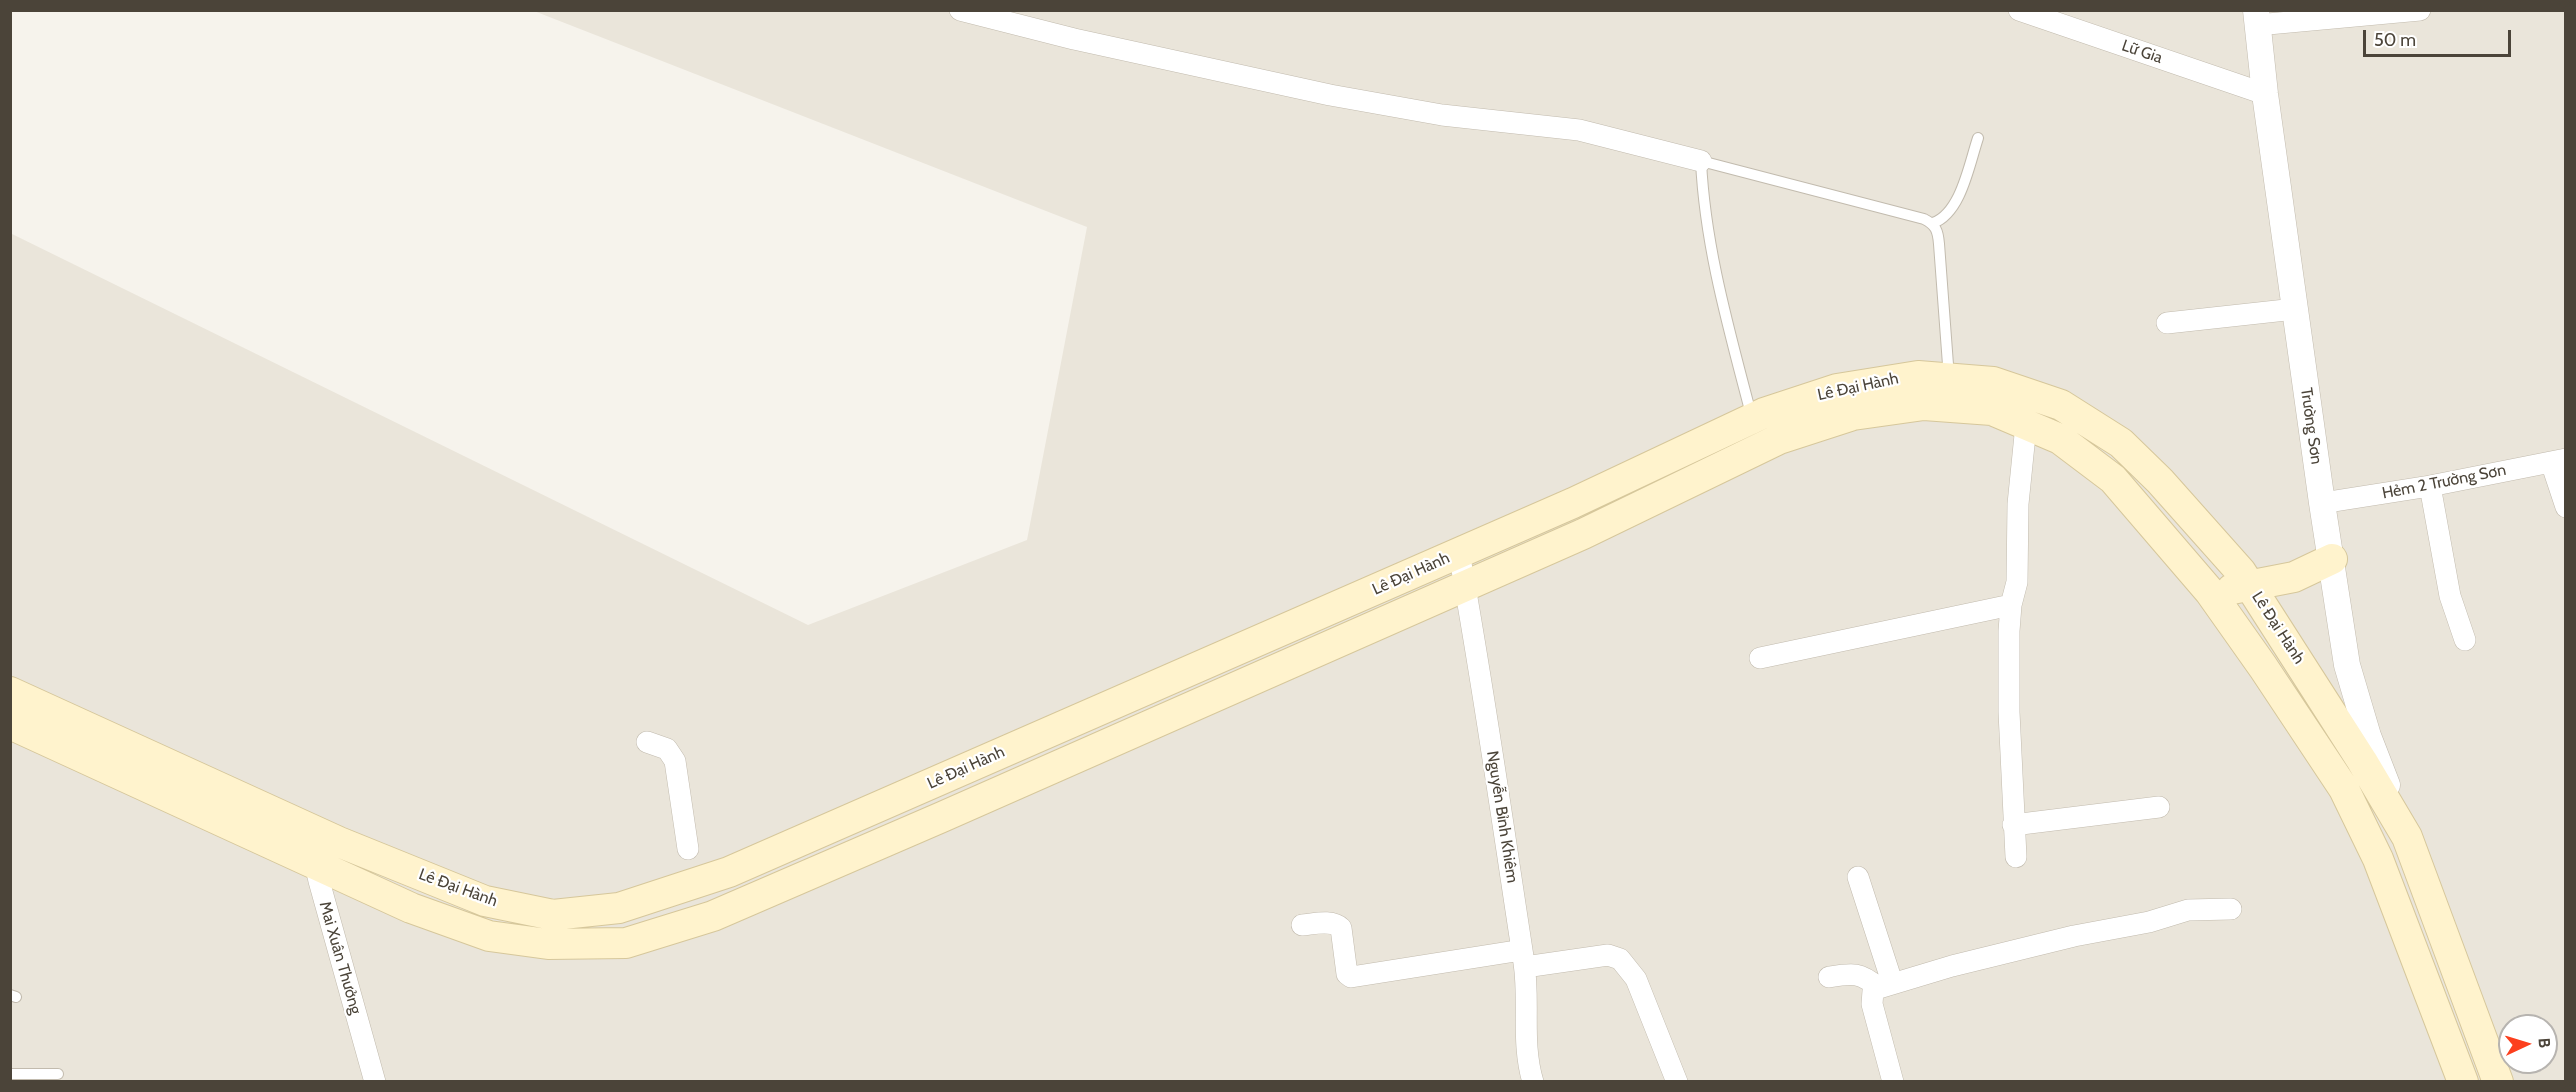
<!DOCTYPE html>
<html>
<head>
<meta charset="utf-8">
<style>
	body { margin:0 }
	#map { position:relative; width:2576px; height:1092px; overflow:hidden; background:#f6f3ec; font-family:Cabin,sans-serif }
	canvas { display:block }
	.frame { position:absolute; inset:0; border:12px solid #4b4439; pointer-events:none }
	.north { position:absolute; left:2498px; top:1014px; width:60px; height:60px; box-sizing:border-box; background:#fff; border:2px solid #b7b4b0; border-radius:50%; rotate:86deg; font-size:16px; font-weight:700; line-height:24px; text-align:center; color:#4b4439 }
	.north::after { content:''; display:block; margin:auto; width:21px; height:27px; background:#fc3f1d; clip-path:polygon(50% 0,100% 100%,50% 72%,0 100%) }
	.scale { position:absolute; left:2363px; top:30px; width:148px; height:27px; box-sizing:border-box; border:3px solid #4b4439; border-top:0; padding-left:8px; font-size:18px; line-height:21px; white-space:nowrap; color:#4b4439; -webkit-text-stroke:4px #fff; paint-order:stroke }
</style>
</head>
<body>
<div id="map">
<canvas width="2576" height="1092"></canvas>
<div class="frame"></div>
<div class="north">B</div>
<div class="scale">50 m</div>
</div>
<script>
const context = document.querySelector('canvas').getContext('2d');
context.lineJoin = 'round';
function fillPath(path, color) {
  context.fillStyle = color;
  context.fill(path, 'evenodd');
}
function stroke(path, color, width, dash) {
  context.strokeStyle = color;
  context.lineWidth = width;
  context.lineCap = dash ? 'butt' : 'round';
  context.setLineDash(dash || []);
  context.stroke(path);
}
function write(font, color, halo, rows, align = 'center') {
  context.font = font + ' Cabin,sans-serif';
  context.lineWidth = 4.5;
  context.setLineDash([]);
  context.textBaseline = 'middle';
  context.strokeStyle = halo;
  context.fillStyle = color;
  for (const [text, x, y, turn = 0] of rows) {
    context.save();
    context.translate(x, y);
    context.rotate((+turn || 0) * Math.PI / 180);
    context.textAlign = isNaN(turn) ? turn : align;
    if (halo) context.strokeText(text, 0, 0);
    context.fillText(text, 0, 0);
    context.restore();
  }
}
const residential = new Path2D(`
	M534,11H2565V1081H11L10,233L808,625L1027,540L1087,227ZM2510,1026H2546V1062H2510Z`);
const service = new Path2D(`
	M1933,223C1961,213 1969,165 1978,138
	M1752,418C1730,333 1705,248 1701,161L1924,219C1936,225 1938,231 1939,244L1949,378
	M10,995L16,997
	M10,1074H58`);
const minor = new Path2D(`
	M960,10L1074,39L1330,95L1442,115L1579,130L1701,161
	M2019,10L2265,94
	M2257,25L2420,10
	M2167,323L2295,309
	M2551,462L2566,507
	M2430,486L2450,596L2465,640
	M2322,503L2430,486L2566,459
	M1459,553C1484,689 1503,827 1524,963C1530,1003 1521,1042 1533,1082
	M1760,658L2011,605
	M647,742L667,749L675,761L688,849
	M2013,825L2159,807
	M318,856L315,863L319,881L375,1082
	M2016,857L2009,712V631L2011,605L2017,582L2018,504L2026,425
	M1858,877L1892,982
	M1302,925C1314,924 1332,919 1341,928L1347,974L1351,977L1522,950
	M1525,967L1608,955L1620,959L1636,979L1677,1082
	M1829,977C1853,973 1860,972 1879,988
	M1893,1082L1872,1004L1873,991L1879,988L1952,966L2074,936L2149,922L2188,910L2231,909`);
const tertiary = new Path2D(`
	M2256,10L2265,94L2322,503L2347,665L2368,736L2387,785`);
const secondary = new Path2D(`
	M2232,589L2294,577L2332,559
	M10,692L339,842L485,901L553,915L619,908L729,872L1573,503L1764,413L1837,389L1918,376L1993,382L2061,405L2121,443L2160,481L2241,572L2362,761L2407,837L2498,1082
	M10,724L411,908L489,936L548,944L626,943L713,916L942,817L1583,534L1779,439L1853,415L1924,405L1992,410L2060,439L2113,479L2210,592L2263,667L2344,789L2378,859L2463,1082`);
const streetNames = [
	["Lữ Gia",2142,52,19],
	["Lê Đại Hành",1858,387,-12],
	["Trường Sơn",2311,426,82],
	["Hẻm 2 Trường Sơn",2444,482,-11],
	["Lê Đại Hành",1411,574,-24],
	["Lê Đại Hành",2278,628,57],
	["Lê Đại Hành",966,768,-24],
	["Nguyễn Bỉnh Khiêm",1502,817,81],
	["Lê Đại Hành",458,888,20],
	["Mai Xuân Thưởng",340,958,74]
];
fillPath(residential, '#eae5da');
stroke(service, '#c2bbae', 12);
stroke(minor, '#c2bbae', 22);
stroke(tertiary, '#c2bbae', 27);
stroke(secondary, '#d6c79b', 32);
stroke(service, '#fff', 10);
stroke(minor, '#fff', 21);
stroke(tertiary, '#fff', 26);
stroke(secondary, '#fff3cd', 30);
write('16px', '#4b4439', '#fff', streetNames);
</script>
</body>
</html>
